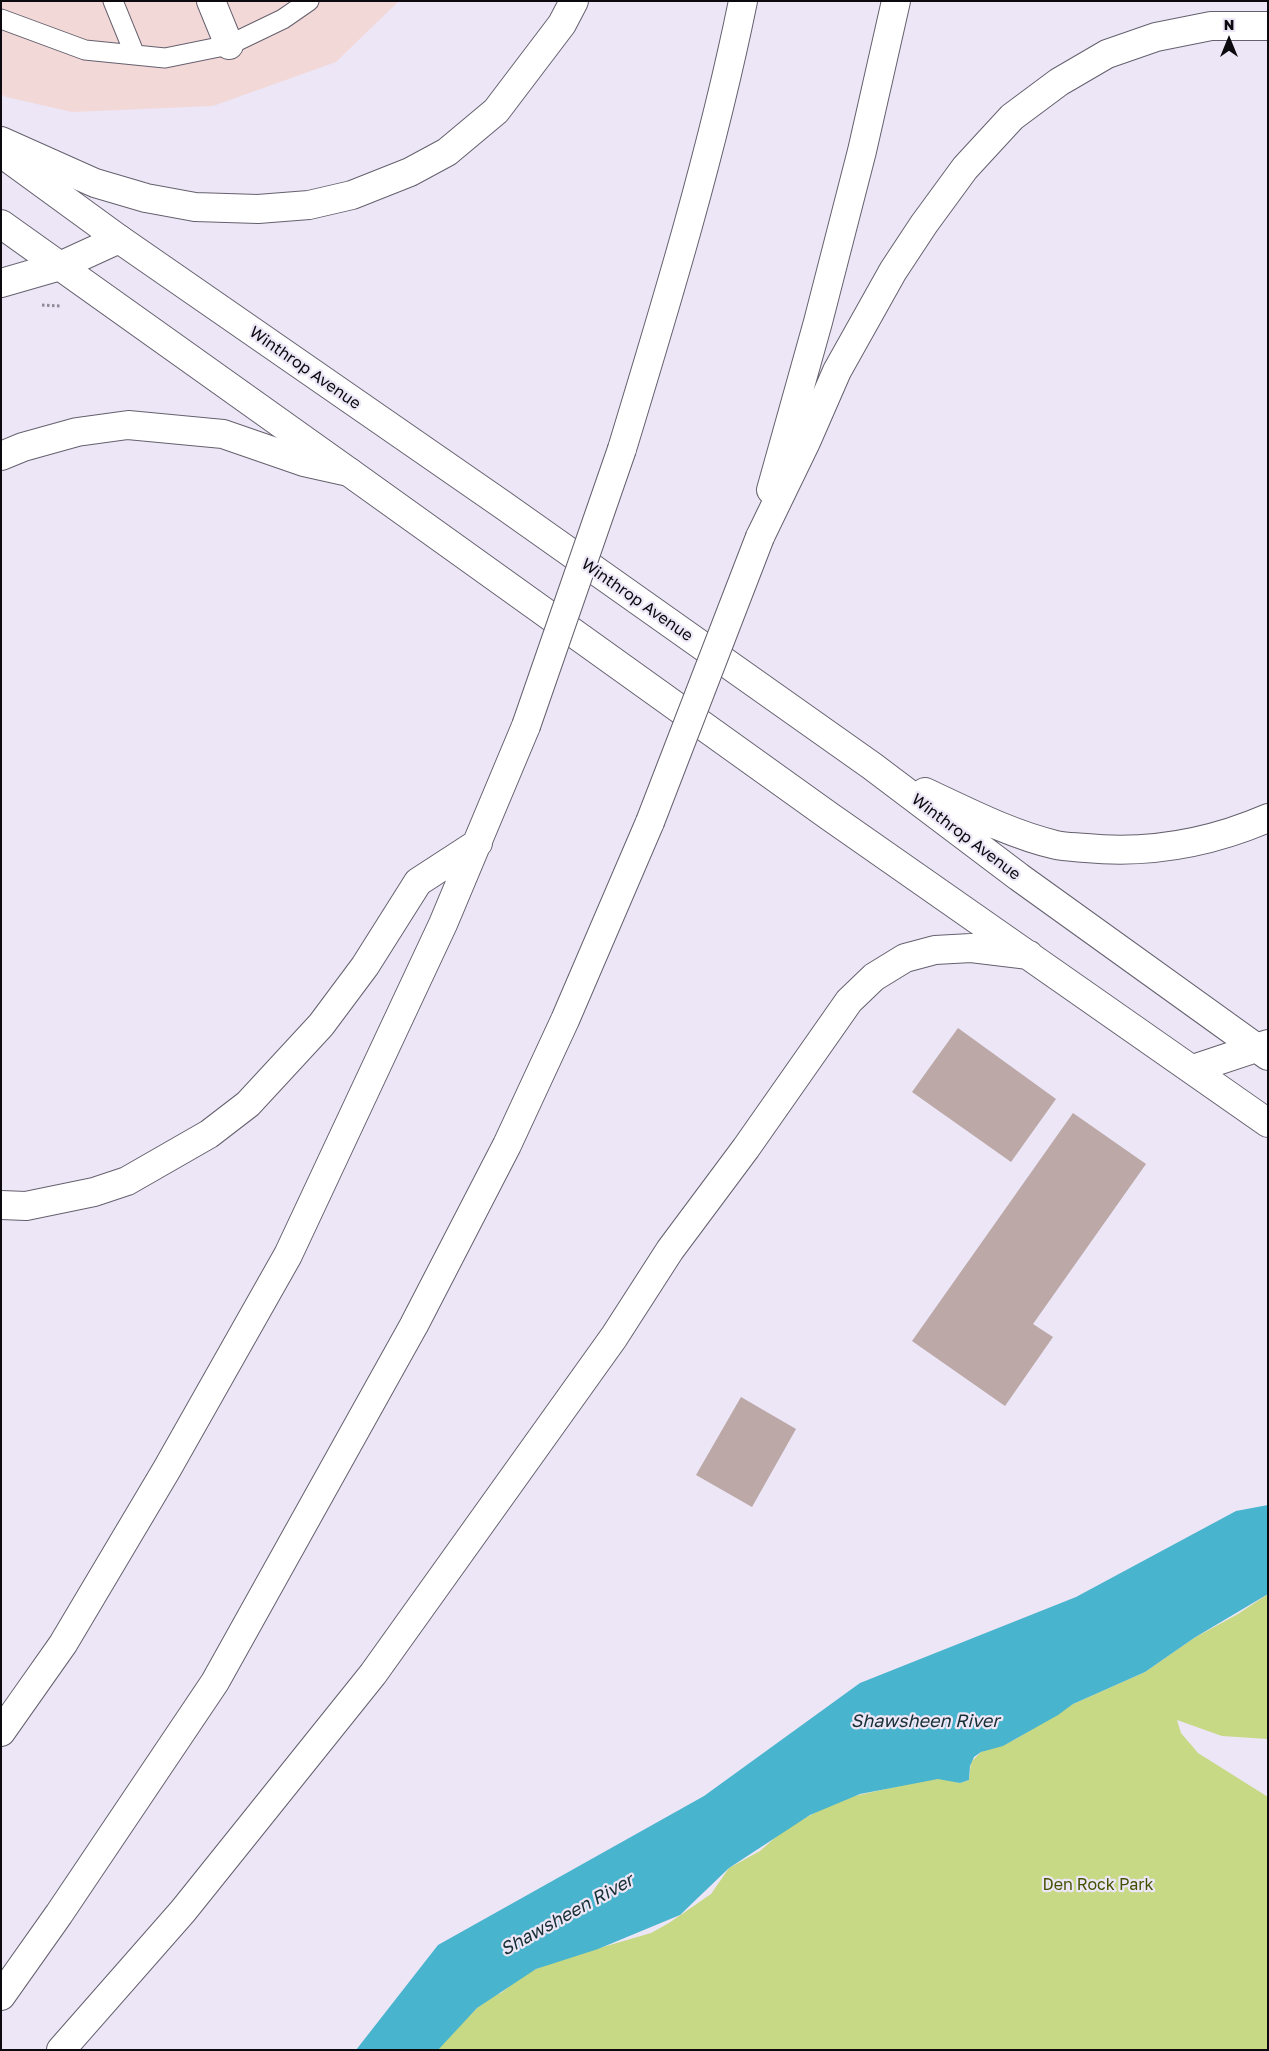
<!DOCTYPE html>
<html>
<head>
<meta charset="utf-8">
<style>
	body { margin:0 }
	#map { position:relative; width:1269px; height:2051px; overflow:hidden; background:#ece6f6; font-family:"Golos Text",sans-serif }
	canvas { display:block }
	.frame { position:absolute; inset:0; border:2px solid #0c0a0f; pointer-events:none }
	.north { position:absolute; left:1204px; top:15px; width:50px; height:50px; -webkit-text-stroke:4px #ece6f6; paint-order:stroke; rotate:0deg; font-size:14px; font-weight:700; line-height:20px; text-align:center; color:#0c0a0f }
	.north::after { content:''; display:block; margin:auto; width:18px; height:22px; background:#0c0a0f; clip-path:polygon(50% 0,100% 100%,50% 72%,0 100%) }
</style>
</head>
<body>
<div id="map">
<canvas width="1269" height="2051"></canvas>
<div class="frame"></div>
<div class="north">N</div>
</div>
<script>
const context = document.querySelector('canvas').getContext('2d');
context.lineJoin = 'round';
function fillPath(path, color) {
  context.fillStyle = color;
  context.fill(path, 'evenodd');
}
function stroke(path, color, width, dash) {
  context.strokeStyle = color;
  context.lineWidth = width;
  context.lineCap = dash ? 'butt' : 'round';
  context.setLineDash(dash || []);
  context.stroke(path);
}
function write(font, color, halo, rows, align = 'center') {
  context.font = font + ' "Golos Text",sans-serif';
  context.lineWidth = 4.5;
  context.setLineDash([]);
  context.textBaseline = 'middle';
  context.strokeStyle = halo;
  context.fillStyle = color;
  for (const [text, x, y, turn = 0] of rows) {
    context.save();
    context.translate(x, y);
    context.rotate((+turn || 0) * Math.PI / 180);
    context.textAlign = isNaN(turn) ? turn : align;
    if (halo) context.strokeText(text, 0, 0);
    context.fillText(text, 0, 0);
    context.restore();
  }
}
const commercial = new Path2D(`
	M1,1H399L336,62L213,106L72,112L6,97L1,94Z`);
const green = new Path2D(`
	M1268,1594V1739L1222,1736L1177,1720L1181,1733L1198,1753L1268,1797V2050H435L477,2008L495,1995L501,1993L526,1973L582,1951L596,1949L651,1933L669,1923L711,1894L729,1868L760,1851L785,1829L831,1804L850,1797L930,1779H945L960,1783L969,1780L971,1762L981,1752L1014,1740L1073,1704L1145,1672L1194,1638L1238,1614Z`);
const water = new Path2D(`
	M1268,1505V1594L1194,1638L1145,1672L1073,1704L1058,1715L1003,1746L981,1752L974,1757L970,1766L969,1780L960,1783L938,1779L860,1794L810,1815L729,1868L680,1915L598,1949L536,1969L477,2008L438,2050H356L438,1945L704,1796L860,1683L1076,1597L1236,1511Z`);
const building = new Path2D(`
	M958,1028L1056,1099L1011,1162L912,1092Z
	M1073,1113L1146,1164L1033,1324L1053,1337L1005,1406L912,1341Z
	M741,1397L796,1429L752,1507L696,1475Z`);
const path = new Path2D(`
	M42,305L60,306`);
const lane = new Path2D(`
	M113,1L135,55
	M1,19L85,50L165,58L229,45L283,19L309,1`);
const street = new Path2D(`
	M211,1L229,45`);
const primary = new Path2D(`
	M1,153L119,239
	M1,224L349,472`);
const highway = new Path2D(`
	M1,141L95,183L146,198L195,207L258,209L309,205L352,195L410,172L447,152L496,111L562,24L574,1
	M1,283L60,266L119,239L503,505L872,766L1019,877L1268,1056
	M622,449C667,301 712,153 743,1
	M1,456L23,447L77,432L128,425L223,434L304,462L349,472L829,816L1268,1123
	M771,490L818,322L862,151L896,1
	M760,537L806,442L837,371L893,271L924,224L965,168L1012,117L1059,82L1107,54L1156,37L1211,26H1268
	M925,792C968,812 1010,834 1056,845C1065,847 1076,847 1086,848C1148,854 1210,843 1268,818
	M1193,1069L1268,1044
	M1,1205L26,1206L94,1192L127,1181L209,1134L248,1104L321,1025L365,966L418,882L478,843
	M1,1732L63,1644L167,1469L288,1255L443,924L526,726
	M1,1996L59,1914L215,1682L414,1325L507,1145L565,1020L650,822
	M61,2050L183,1911L373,1674L614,1337L670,1250L746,1148L849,1001L874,977L905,958L935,950L971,948L1029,955`);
const highwayBridge = new Path2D(`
	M526,726L622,449
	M650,822L760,537`);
const streetNames = [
	["Winthrop Avenue",305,368,35],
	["Winthrop Avenue",637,600,35],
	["Winthrop Avenue",966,837,37]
];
const parkNames = [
	["Den Rock Park",1098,1885]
];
const waterNames = [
	["Shawsheen River",925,1721],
	["Shawsheen River",567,1915,-29]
];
fillPath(commercial, '#f3d8d8');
fillPath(green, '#c7d985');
fillPath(water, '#49b4cd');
fillPath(building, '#bba8a7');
stroke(lane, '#65606e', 21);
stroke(street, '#65606e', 30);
stroke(primary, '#65606e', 30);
stroke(highway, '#65606e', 30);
stroke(path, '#8f8a96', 3, [2.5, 2.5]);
stroke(lane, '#fff', 19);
stroke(street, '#fff', 28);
stroke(primary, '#fff', 28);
stroke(highway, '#fff', 28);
stroke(highwayBridge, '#65606e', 30, []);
stroke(highwayBridge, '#fff', 28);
write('16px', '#0c0a0f', '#ece6f6', streetNames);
write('16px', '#455102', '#ece6f6', parkNames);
write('italic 18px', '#172f35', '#ece6f6', waterNames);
</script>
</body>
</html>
